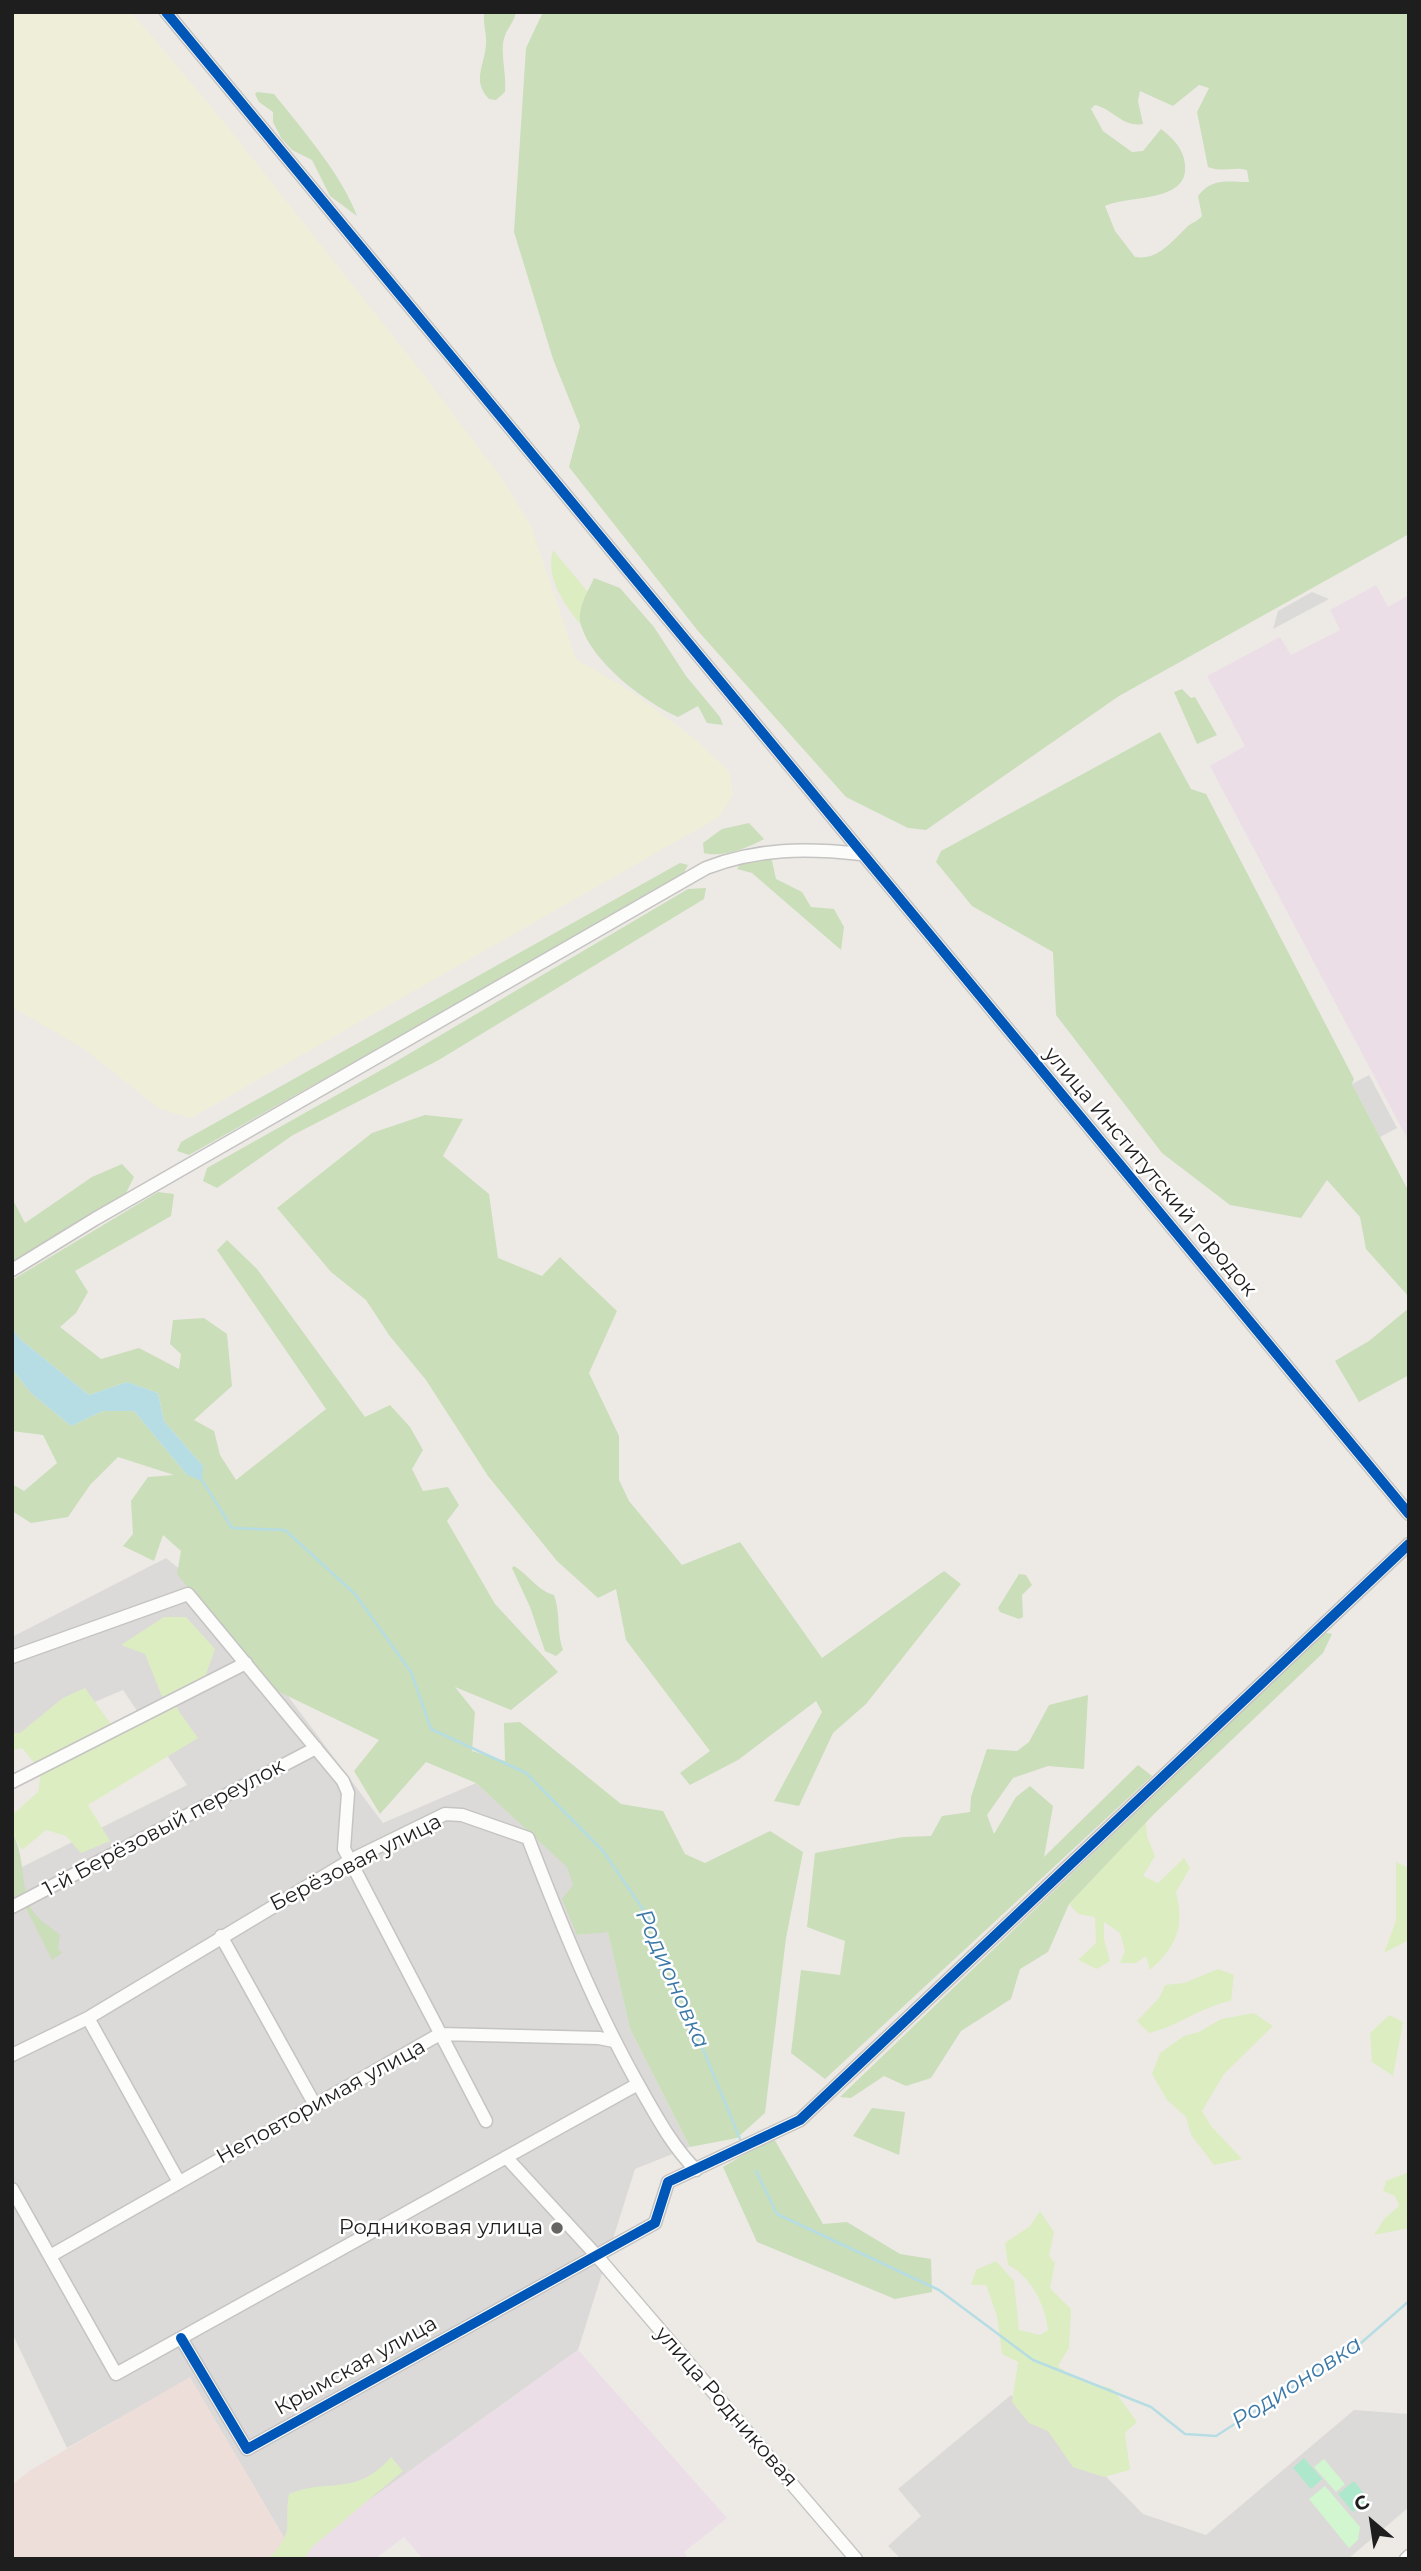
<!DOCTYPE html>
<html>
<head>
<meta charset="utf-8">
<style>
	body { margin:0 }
	#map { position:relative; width:1421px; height:2571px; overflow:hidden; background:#edeae6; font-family:Montserrat,sans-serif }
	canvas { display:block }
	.frame { position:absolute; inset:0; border:14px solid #1e1e1e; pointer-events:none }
	.north { position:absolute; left:1337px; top:2487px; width:70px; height:70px; -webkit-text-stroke:5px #fff; paint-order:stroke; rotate:331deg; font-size:19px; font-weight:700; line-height:28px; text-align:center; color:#1e1e1e }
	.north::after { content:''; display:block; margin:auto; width:24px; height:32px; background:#1e1e1e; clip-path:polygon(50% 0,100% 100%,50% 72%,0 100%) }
</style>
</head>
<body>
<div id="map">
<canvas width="1421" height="2571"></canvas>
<div class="frame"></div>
<div class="north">С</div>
</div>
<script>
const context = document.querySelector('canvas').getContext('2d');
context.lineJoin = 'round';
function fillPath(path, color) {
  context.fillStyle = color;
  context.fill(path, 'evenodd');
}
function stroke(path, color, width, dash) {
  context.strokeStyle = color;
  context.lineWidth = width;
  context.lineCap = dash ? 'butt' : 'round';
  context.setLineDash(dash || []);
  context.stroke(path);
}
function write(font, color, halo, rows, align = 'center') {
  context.font = font + ' Montserrat,sans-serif';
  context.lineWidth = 5;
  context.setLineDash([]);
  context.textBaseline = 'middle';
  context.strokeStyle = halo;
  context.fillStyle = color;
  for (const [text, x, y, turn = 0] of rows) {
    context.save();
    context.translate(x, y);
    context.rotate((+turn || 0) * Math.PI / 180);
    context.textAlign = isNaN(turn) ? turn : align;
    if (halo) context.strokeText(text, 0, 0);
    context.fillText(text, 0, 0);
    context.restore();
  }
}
const residential = new Path2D(`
	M166,1558L213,1596L383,1823L476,1783L568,1867L573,1885L578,1935L608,1931L630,2029L690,2147L635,2169L578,2350L297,2552L286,2541L190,2378L67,2448L12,2333V1872L187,1785L123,1690L12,1737V1637Z
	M1011,2395L1070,2440L1143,2514L1206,2535L1354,2410L1409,2414V2507L1348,2559H901L888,2546L921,2516L898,2489Z`);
const industrial = new Path2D(`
	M1376,585L1388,607L1409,595V1142L1210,766L1245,746L1207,676L1280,637L1291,655L1340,630L1330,610Z
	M578,2350L727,2518L684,2552L688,2559H423L404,2537L375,2559H302L297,2552Z`);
const religious = new Path2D(`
	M1312,592L1329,599L1273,629L1278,611Z
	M1369,1075L1397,1128L1380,1137L1352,1084Z
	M1365,2414L1395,2419L1394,2427L1366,2423L1329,2456L1324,2451Z
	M1237,2518L1272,2559H1234L1215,2536Z`);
const military = new Path2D(`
	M190,2377L286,2541L268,2559H12V2485L29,2471Z`);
const farmland = new Path2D(`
	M12,12H130L144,27L223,121L419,369L502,479L530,524L576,659L634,693L695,739L729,771L733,795L719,817L191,1118L160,1109L84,1049L12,1007Z`);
const grass = new Path2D(`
	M553,550L588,592L580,611L581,625C564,604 545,578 553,550Z
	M164,1617H186L215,1649L205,1677L174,1700L178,1710L198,1738L88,1805L110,1841L81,1853L66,1836L46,1830L22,1850L12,1833V1815L38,1792L41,1771L22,1748L12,1750V1733H20L63,1698L85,1688L113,1727L163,1699L145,1654L121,1645Z
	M1146,1822L1147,1836L1155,1856L1143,1876L1158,1883L1184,1858L1190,1868L1176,1892C1185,1927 1177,1946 1150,1970L1146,1956L1136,1963H1120L1125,1951L1120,1933L1104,1922V1939L1110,1961L1097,1969L1078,1960L1096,1943L1095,1917L1078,1914L1069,1904Z
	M1396,1862L1409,1868V1940L1384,1953L1396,1921Z
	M1218,1969L1234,1975L1231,2001C1202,2006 1179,2026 1149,2033L1137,2021L1159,1998L1165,1985L1184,1983Z
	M1254,2013L1273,2026L1224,2074L1202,2111L1211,2126L1242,2159L1214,2165L1191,2135L1186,2117L1167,2100L1152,2074L1160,2053L1184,2036L1199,2032L1221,2019Z
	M1389,2015L1403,2022L1393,2076L1372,2062L1370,2033Z
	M1409,2172V2228L1374,2235L1384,2219L1399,2206L1395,2196L1383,2191L1386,2181Z
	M1040,2211L1054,2232L1049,2256L1055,2263L1050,2288L1071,2309L1069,2348L1058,2366L1074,2378L1113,2389L1137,2422L1125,2433L1130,2470L1104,2477L1073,2467L1048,2431L1029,2423L1012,2402L1018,2362L1002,2354L997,2316L986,2285H971L976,2270L996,2261L1014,2281L1019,2330L1040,2335L1048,2330C1045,2305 1031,2276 1008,2265L1005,2243L1030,2226Z
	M391,2457L403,2471L311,2548L304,2559H268C297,2530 283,2528 289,2494C331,2477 355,2498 391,2457Z`);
const forest = new Path2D(`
	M484,12H516C514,23 506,29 504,39C500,51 507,77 505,92L496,100L489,99C470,79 487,63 486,40C486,31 483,22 484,12Z
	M543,12H1409V534L1119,696L926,830L908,828L846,797L698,631L569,467L580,426L553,359L514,232L526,48ZM1199,85L1209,88L1197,112L1208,167C1224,173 1231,166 1247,170L1249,182C1228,182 1212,177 1198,196L1202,216C1198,221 1193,222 1188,226C1173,240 1158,261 1135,257L1115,231L1105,206C1128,195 1189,203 1185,165C1184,149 1173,138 1161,129L1143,151L1132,152L1103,131L1091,109L1095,105C1113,109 1123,128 1143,124L1138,101L1140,91L1173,106Z
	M257,92L274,94C302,129 342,175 357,216L330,196L312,160L292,150L281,138L273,122V112L259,102L255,94Z
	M594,578L620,588L654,627L686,676L720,717L723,725L707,723L698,706L678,717C644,702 591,661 581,625C576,609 588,592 594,578Z
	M1182,689L1191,698L1195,697L1217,735L1197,744L1174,692Z
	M1160,732L1191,789L1206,794L1354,1079L1352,1084L1409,1192V1297L1366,1249L1360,1217L1327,1180L1301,1218L1230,1205L1162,1153L1056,1015L1053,952L972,906L936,862L941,851Z
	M749,823L764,839C748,848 722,858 704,853L703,843L722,829Z
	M771,856L776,879L802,892L811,907L834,909L844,927L841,950L752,873L737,869L742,861Z
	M680,863L688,865L681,878L189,1155L177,1151L181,1142Z
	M706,888L704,899L437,1061L293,1135L217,1188L203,1181L207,1168L390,1065L688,889Z
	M425,1115L463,1119L443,1156L489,1194L498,1258L542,1276L560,1257L617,1311L589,1373L619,1436V1480L629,1501L682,1565L740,1542L822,1658L944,1571L961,1584L866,1704L833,1733L799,1806L774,1801L822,1712L816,1701L738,1760L690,1785L680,1773L710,1751L626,1640L616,1589L598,1598L557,1561L488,1476L426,1380L389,1335L366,1300L331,1272L277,1208L372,1133Z
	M122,1164L134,1177L126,1193L12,1263V1198L25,1223L92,1177Z
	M158,1192L174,1194L171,1216L75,1271L88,1292L76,1313L60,1327L101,1359L139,1348L179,1369L181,1354L170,1344L173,1320L204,1318L227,1334L232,1386L194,1420L214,1431L220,1455L236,1480L326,1409L217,1250L227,1240L257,1269L365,1417L390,1405L410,1427L423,1450L412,1469L423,1491L448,1487L459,1505L447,1521L495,1604L558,1672L511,1710L455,1687L475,1712L472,1751L505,1761L504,1723L520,1722L621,1804L663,1811L685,1854L705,1863L770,1831L803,1852L786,1938L765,2113L737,2138L690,2147L630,2029L608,1932L577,1935L562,1899L573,1885L567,1867L476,1783L426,1762L380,1814L354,1771L379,1740L269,1687L177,1574L181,1551L163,1535L154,1561L123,1546L133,1534L131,1501L148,1477L174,1475L118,1457L90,1485L68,1517L31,1523L12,1511V1484L24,1491L57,1463L43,1435L12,1431V1369L31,1393L71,1426L103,1411H134L187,1475L203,1466L164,1421L158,1393L127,1382L89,1395L20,1339L12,1328V1280Z
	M1409,1308V1375L1359,1402L1335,1361L1369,1341Z
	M514,1566C529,1575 538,1591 554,1595C561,1615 556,1629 563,1650L556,1656L545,1651L530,1607L512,1568Z
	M1019,1574L1026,1575L1032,1585L1022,1595L1023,1617L1019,1619L1000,1612L998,1608Z
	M1323,1632L1332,1634L1323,1653L1155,1813L1069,1904L1048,1952L1020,1969L1011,1999L961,2031L931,2078L906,2086L884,2076L851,2098L840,2097Z
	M1088,1695L1084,1769L1048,1766L1013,1778L987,1815L994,1834L1016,1797L1030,1786L1053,1806L1044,1857L1138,1765L1152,1776L825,2079L791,2053L801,1970L840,1975L845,1941L807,1927L815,1853L903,1837L931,1836L942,1816L970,1812L971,1797L987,1749L1017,1751L1029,1742L1049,1705Z
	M12,1833C27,1858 19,1892 34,1913C40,1921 52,1928 60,1935L58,1949L62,1953L52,1960L23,1902L12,1907Z
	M872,2108L905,2112L899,2155L853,2136Z
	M773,2137L823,2224L847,2222L900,2254L931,2259L932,2292L895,2299L757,2242L723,2167Z`);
const park = new Path2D(`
	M1324,2459L1345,2484L1336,2492L1314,2467Z
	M1325,2486L1360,2527L1358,2540L1349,2548L1309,2499Z`);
const pitch = new Path2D(`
	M1304,2458L1322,2479L1311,2489L1293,2468Z
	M1354,2481L1368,2499L1353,2512L1338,2494Z`);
const water = new Path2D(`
	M12,1328L20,1339L89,1395L127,1382L158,1393L164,1421L203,1466L202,1481L187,1475L134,1411H103L71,1426L31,1393L12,1369Z`);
const stream = new Path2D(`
	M202,1480L232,1528L285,1530L355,1594L411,1672L431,1729L526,1773L603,1851L649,1918L740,2139
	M756,2171L777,2214L939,2290L1033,2360L1151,2407L1185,2434L1216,2436L1361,2343L1409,2301`);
const minor = new Path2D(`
	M166,12L1409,1514
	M12,1270L95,1219L706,868C758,848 806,848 861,854
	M12,1657L188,1594L343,1781L348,1793L344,1849L486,2121
	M12,1782L246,1663
	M12,1907L316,1748
	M221,1936L315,2105
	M88,2018L179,2182
	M12,2055L88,2018L351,1860L445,1814L462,1815L528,1838C561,1924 596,2011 642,2091C658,2119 673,2147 696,2170
	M506,2157L596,2255L856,2559
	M12,2189L116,2374L638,2084
	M50,2256L440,2034L599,2038L614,2041
	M181,2338L247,2449L655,2223L668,2182L800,2120L1409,1544
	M1406,2559L1409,2556`);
const cycleway = new Path2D(`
	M166,12L1409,1514
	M181,2338L247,2449L655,2223L668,2182L800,2120L1409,1544`);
const markers = [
	[557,2228,7,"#666564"]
];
const streetNames = [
	["улица Институтский городок",1150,1172,50],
	["1-й Берёзовый переулок",164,1828,-28],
	["Берёзовая улица",356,1863,-27],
	["Неповторимая улица",321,2102,-29],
	["Крымская улица",356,2366,-29],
	["улица Родниковая",726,2407,49]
];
const poiNames = [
	["Родниковая улица",543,2228]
];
const waterNames = [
	["Родионовка",672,1979,66],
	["Родионовка",1297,2383,-33]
];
fillPath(residential, '#dcdad8');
fillPath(industrial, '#ebdee7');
fillPath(religious, '#dbdad8');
fillPath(military, '#edded9');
fillPath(farmland, '#efeed8');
fillPath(grass, '#dcedc2');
fillPath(forest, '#c9deb9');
fillPath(park, '#d2f6cf');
fillPath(pitch, '#ade8cc');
fillPath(water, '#b6dde3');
stroke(stream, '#b6dde3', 2.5);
stroke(minor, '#c5c4c2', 15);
stroke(minor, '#fcfcfb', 12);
stroke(cycleway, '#0057b8', 10);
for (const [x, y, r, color] of markers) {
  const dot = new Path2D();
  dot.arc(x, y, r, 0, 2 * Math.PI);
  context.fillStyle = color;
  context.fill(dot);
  stroke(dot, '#fff', 2.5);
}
write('21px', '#1e1e1e', '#fff', streetNames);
write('21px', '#1e1e1e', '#fff', poiNames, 'right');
write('italic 23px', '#3c78a7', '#fff', waterNames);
</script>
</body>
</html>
